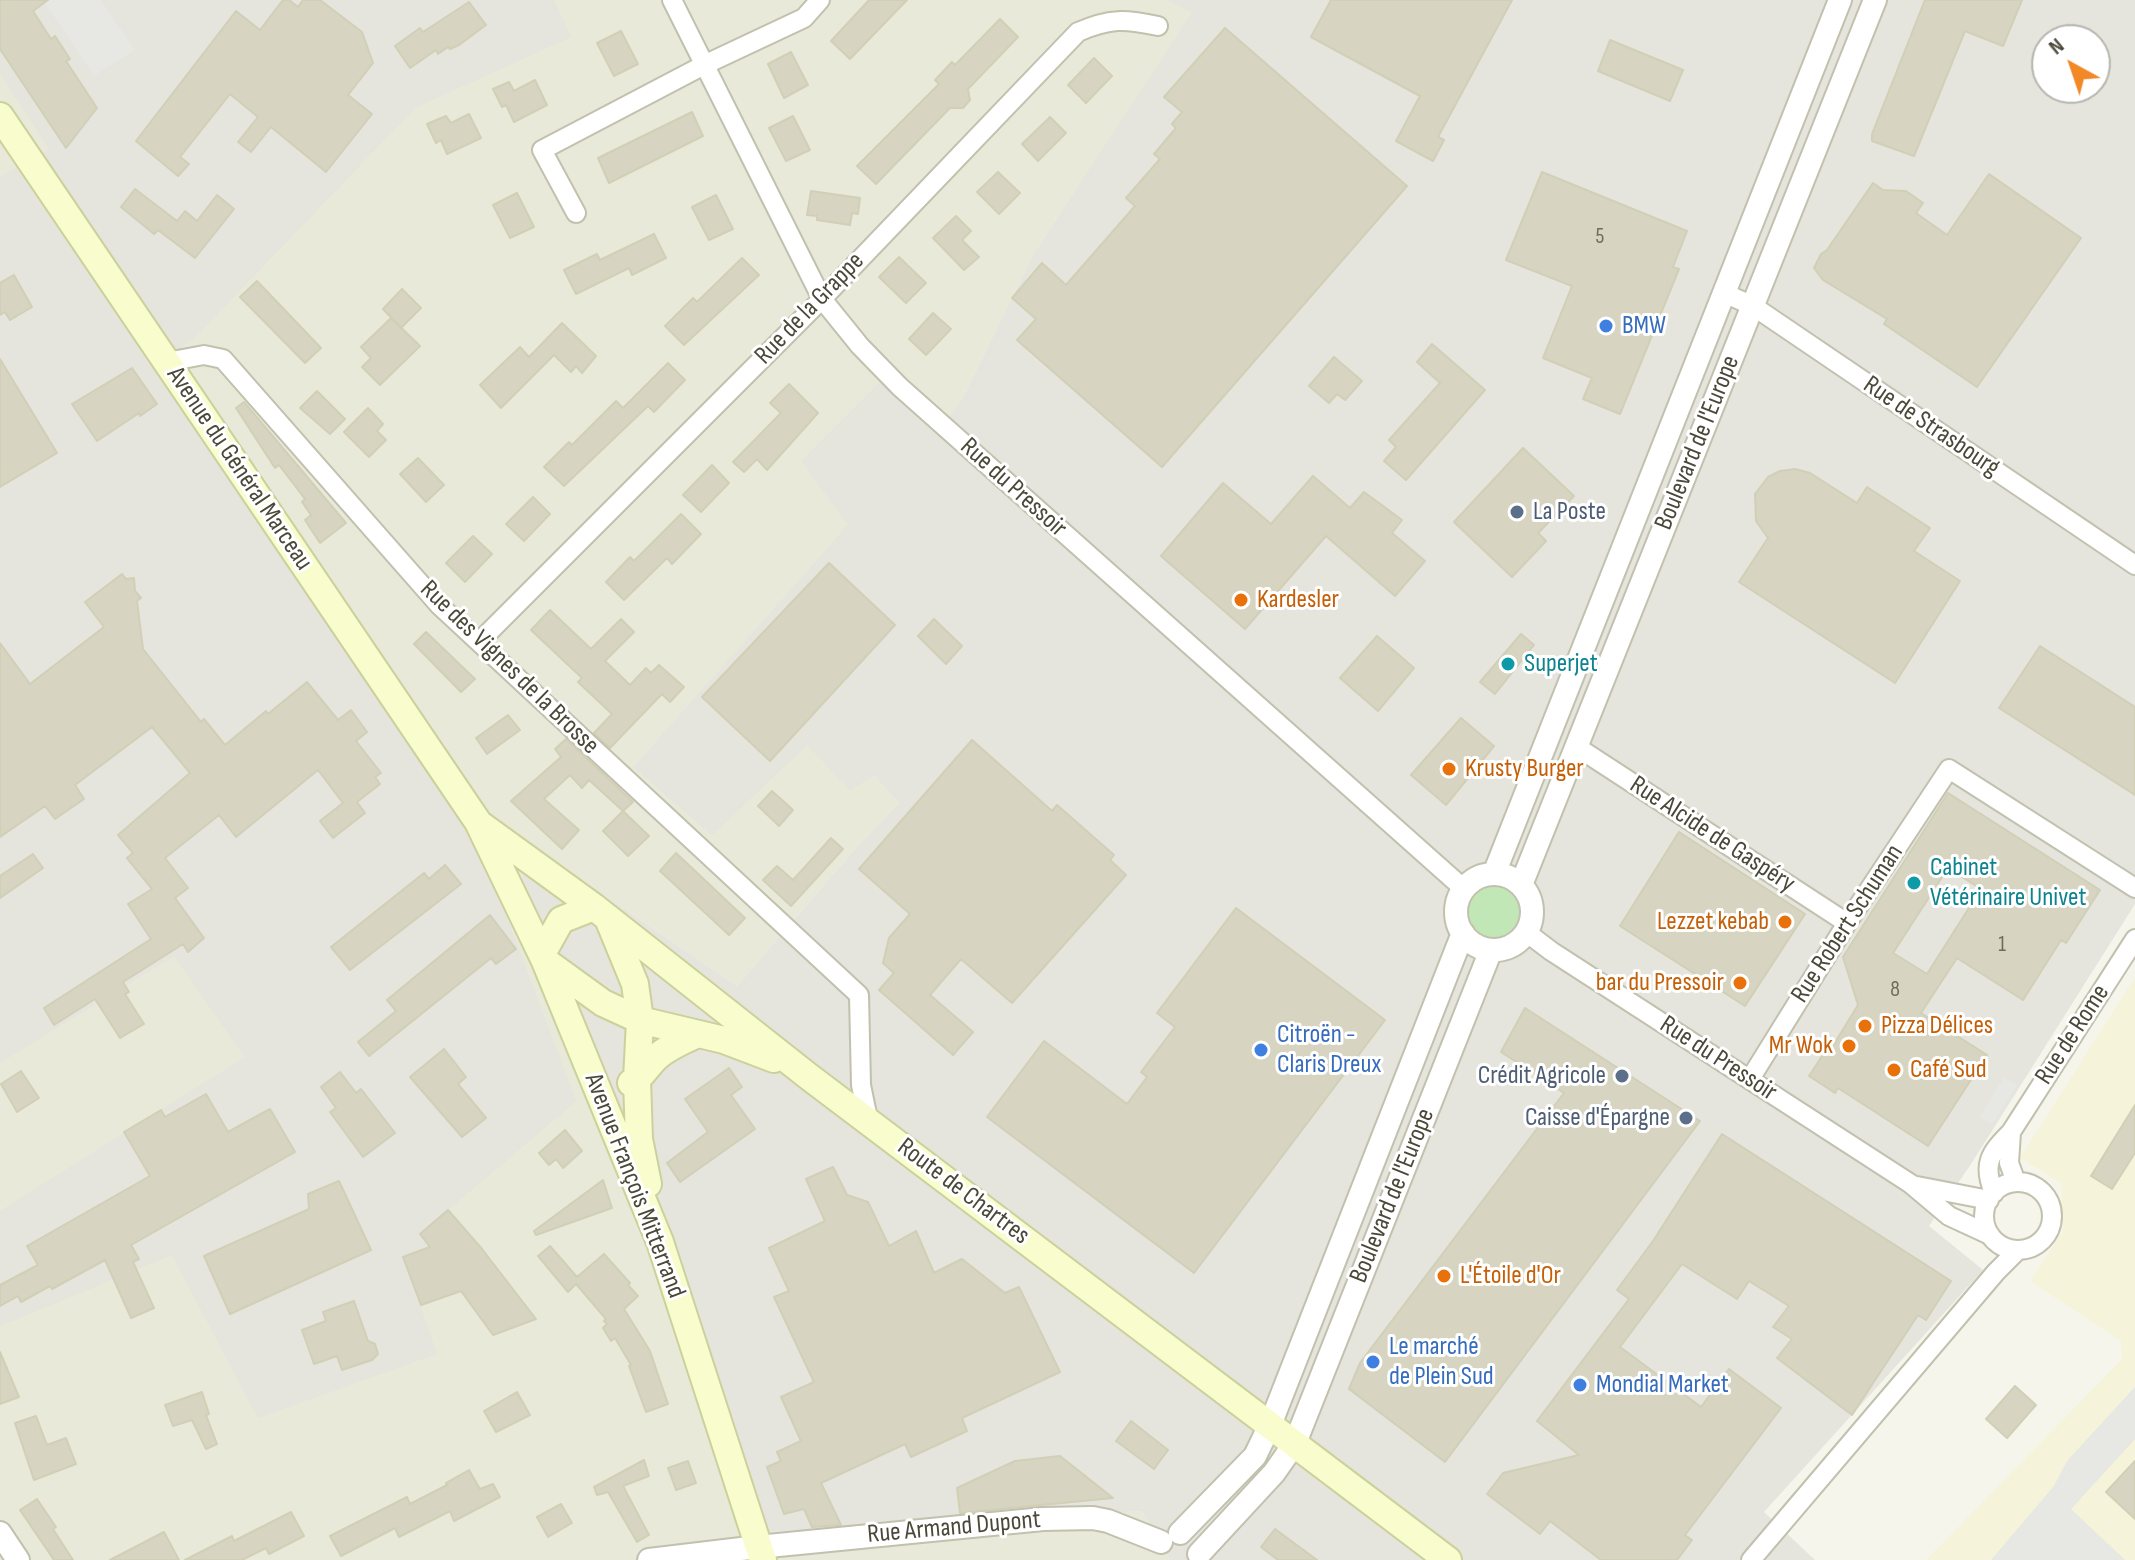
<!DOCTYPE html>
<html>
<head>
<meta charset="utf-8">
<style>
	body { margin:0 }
	#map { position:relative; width:2135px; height:1560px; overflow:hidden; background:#f5f5ec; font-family:"Sofia Sans Condensed",sans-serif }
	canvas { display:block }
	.north { position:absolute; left:2031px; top:24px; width:80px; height:80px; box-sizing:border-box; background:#fff; border:2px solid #b7b6b0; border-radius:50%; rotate:320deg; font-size:22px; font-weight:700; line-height:32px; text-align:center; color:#4a4939 }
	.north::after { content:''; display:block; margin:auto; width:28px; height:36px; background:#f28826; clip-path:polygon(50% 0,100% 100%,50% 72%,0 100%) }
</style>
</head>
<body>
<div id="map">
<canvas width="2135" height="1560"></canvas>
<div class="north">N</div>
</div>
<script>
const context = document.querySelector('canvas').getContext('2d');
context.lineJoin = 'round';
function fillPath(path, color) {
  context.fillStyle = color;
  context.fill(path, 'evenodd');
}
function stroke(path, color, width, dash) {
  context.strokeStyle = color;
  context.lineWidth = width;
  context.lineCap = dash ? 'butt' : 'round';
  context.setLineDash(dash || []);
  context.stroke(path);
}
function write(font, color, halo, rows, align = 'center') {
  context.font = font + ' "Sofia Sans Condensed",sans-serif';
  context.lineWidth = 6;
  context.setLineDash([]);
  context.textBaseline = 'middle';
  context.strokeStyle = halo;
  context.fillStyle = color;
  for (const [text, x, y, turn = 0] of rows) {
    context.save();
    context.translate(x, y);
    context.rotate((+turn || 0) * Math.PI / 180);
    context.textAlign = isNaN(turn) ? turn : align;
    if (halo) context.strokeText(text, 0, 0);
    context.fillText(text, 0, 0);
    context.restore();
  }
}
const residential = new Path2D(`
	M0,0H1165L1193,11L1034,253L962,399L948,419L802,462L849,525L633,767L808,745L850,789L874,776L899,803L854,850L737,986L544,854L770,1532L1142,1511L1170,1560H0Z`);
const commercial = new Path2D(`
	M2135,977V1560H1926L2122,1359L2121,1341L2030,1281L2063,1231L2061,1183L2020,1158Z`);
const industrial = new Path2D(`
	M0,0H554L571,37L415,108L195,337L154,368L406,734L481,849L576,1101L421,1233L430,1247L403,1257L437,1354L258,1418L172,1255L0,1326V1211L245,1057L174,956L0,1063V177L49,149L0,73Z
	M1165,0H2135V904L1971,1164L1929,1226L1983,1270L1764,1512L1815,1560H1170L1142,1511L770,1532L521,880L544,854L737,986L854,850L899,803L874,776L850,790L807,745L712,835L633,767L848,525L801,461L893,369L948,418L962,399L1034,253L1192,12ZM2047,40H2095V88H2047Z`);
const green = new Path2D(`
	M1463 912a30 30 0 1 1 60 0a30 30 0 1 1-60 0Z`);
const parking = new Path2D(`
	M47,0H101L135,50L94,76L44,2Z
	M2004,1077L2018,1085L1992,1125L1979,1117Z
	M2135,1387V1439L2071,1509L2125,1560H1991L2054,1486L2067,1461Z`);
const building = new Path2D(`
	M0,0H48L33,11L51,39L55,36L70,59L66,61L97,108L66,148L0,49Z
	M283,0H289L298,7L303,0H320L362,32L373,63L348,95L372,114L326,172L271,127L251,152L238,142L258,117L230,94L180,157L189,164L178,176L136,141L236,11L260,30Z
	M869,0H907L850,59L831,41Z
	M1331,0H1512L1438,137L1444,140L1433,161L1396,141L1420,96L1311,37Z
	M1925,0H2022L2003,46L1965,31L1914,156L1872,141V134Z
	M469,2L486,25L459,45L450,49L448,47L438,54L436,50L410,68L395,46L420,28L423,32Z
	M1000,19L1018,37L968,89L970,100L963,108H950L876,184L857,166L939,84L935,80L952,62L955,65Z
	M1225,28L1407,186L1162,467L1017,340L1036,319L1012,298L1042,263L1066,285L1135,206L1126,198L1160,159L1154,154L1176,128L1172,124L1182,112L1164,97Z
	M621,31L638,64L614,76L597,43Z
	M1610,40L1683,70L1670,101L1598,71Z
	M791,52L808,85L784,98L768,64Z
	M1094,58L1112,76L1086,103L1068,85Z
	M535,80L547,105L514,122L506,105L502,107L493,89L509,82L514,91Z
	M692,112L703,136L609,183L598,158Z
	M469,114L481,138L447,154L441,140L436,143L427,124L446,116L451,123Z
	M793,116L810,150L786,161L769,128Z
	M1050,117L1066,133L1038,161L1022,144Z
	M998,172L1020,193L999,214L977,192Z
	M1542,172L1687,231L1673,267L1679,269L1620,414L1583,399L1592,378L1543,358L1572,286L1506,260Z
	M1989,174L2081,238L1977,387L1884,324L1887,319L1823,280L1814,268L1821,254L1827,250L1873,183L1883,190L1906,191L1923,203L1916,213L1947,235Z
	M135,189L177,221L185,211L197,221L217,195L234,209L195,258L158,230L154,234L121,207Z
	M811,191L860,198L858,214L852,213L850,225L817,220V216L807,215Z
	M517,193L534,227L510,238L493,205Z
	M716,195L733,229L709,240L692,207Z
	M956,216L971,231L962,240L979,257L964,270L933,238Z
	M654,234L666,258L632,275L629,268L576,294L564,270L597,254L600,260Z
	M899,257L926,283L906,303L879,277Z
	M742,258L759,275L684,345L665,326L693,298L697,302Z
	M14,275L32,307L10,320L5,312L0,315V283Z
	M257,281L321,348L305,363L240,297Z
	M402,289L421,308L401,328L383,309Z
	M933,313L951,329L926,355L909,339Z
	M391,318L420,346L380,385L362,367L371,358L361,347Z
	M562,323L596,356L582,373L576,366L571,372L554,355L501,408L480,385L520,347L529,357Z
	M1432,344L1485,390L1406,480L1384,461L1396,447L1389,440L1440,383L1417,362Z
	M1334,357L1362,381L1345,400L1337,394L1329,403L1309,386Z
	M0,359L57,453L0,487Z
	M668,363L685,380L654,412L648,406L564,486L544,467L569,442L572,445L616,401L623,408Z
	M132,368L157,404L140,416L139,413L97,441L72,404Z
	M789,384L818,413L767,470L757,459L744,472L733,462L781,413L770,403Z
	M317,391L345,419L330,434L300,408Z
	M244,402L346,523L320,543L305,520L311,515L302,502L305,499L279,465L275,468L236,408Z
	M368,408L383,424L377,431L386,440L369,457L344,432Z
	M1523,448L1574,496L1538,533L1546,541L1512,577L1454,522Z
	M418,458L444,485L426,502L400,474Z
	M712,465L729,483L701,512L683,495Z
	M1795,469L1810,473L1857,503L1867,487L1930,528L1914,551L1960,581L1895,683L1739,582L1768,538L1756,521L1755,494L1768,477L1780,471Z
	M1313,476L1350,508L1364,492L1402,520L1392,533L1425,561L1395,596L1326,536L1245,629L1161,556L1223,483L1271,524Z
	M533,497L550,514L524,541L506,524Z
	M681,514L701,534L672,564L667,558L624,600L606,582L630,557L634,561Z
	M473,536L492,554L465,582L446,563Z
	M829,563L895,625L770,761L702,697Z
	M122,574L126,579L134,578L135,591L141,598L137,601L143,649L201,722L204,719L225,745L266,711L268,714L307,682L338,720L351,710L367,732L356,741L381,773L375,777L380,784L357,802L365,813L333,838L320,821L343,803L318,770L236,837L219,815L165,858L188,888L175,898L204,938L188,952L183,944L123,982L129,992L125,994L144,1024L120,1038L95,999L54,1025L44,1008L151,939L128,904L152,889L127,858L133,853L118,835L190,773L152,727L75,785L84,799L55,819L45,806L0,837V643L30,684L104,627L85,602Z
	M550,610L591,649L621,619L634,632L605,661L630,685L646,668L651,673L659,665L684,687L670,702L662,694L610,748L594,733L612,714L578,682L582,678L531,630Z
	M934,619L962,646L946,664L918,636Z
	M426,632L475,679L461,692L414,644Z
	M1521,634L1534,645L1495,694L1480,682Z
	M1377,636L1414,668L1378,711L1340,678Z
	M2040,646L2135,707V795L1999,708Z
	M508,715L520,730L487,754L476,738Z
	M1461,718L1494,746L1446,805L1411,775Z
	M566,739L633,802L623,811L589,780L582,788L570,775L544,799L579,830L562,849L511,801L561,757L555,749Z
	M972,740L1052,811L1057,805L1114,855L1110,860L1126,875L1012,1003L961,959L930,995L973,1032L953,1055L879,990L894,973L883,963L889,938L910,914L859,869Z
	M772,791L793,810L779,826L758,806Z
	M1948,793L2100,890L2066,943L2061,940L2023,1000L1957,958L1921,1013L1987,1055L1928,1146L1838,1088L1835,1093L1809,1076L1828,1047L1831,1049L1858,1005L1843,957ZM1948,868L1981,889L1927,974L1893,953Z
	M623,811L649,836L628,856L603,831Z
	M1679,832L1805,914L1745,1006L1620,926Z
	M831,838L843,849L791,906L763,880L777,866L793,880Z
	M676,853L745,918L729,935L660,871Z
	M33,854L43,868L0,898V876Z
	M445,865L461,884L350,970L331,947L424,873L429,879Z
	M1236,908L1385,1020L1194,1273L987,1117L1044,1041L1127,1104L1147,1077L1141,1072L1175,1027L1157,1013Z
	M490,915L516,949L496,964L491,958L369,1056L358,1042L396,1011L387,1000Z
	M1525,1008L1700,1121L1445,1462L1349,1389L1360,1363L1564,1093L1501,1052Z
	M444,1049L466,1077L458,1084L486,1118L462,1137L410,1077Z
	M729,1068L742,1087L731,1095L755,1129L680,1182L667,1163L708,1132L685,1099Z
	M21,1071L39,1098L17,1112L1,1084Z
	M340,1072L356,1093L361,1089L395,1133L363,1157L330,1112L336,1108L321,1087Z
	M206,1094L228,1132L270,1109L295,1152L131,1245L139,1259L133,1262L154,1308L131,1318L105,1260L52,1289L50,1286L21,1302L18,1296L0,1306V1285L38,1265L27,1246L150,1176L124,1132L161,1110L165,1117Z
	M2135,1105V1153L2112,1189L2091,1176Z
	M565,1130L582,1151L563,1168L556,1159L549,1165L539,1153Z
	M1722,1134L1951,1281L1926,1320L1918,1315L1852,1415L1777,1358L1792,1339L1773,1327L1789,1306L1749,1281L1737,1299L1682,1264L1620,1347L1701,1407L1729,1369L1781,1408L1685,1535L1692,1540L1677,1560H1601L1550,1521L1540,1534L1487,1494L1503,1473L1579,1455L1537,1421L1629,1299L1617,1290L1653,1241Z
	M833,1167L847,1195L868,1202L889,1246L916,1231L934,1273L962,1259L1005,1293L1019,1287L1060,1372L962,1418L967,1431L911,1457L905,1444L821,1483L841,1525L812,1527L804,1509L784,1514L767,1467L781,1461L777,1452L801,1441L781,1397L814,1382L774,1297L789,1291L769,1248L825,1221L806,1179Z
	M603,1180L612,1208L536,1235L534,1231Z
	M339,1181L371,1250L230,1314L204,1256L309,1209L308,1194Z
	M448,1210L482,1249L536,1319L493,1335L461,1291L421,1305L403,1257L430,1247L420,1234Z
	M550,1246L577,1277L604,1254L630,1283L628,1285L638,1296L624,1309L650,1351L668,1404L646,1412L629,1366L631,1365L615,1338L611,1341L603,1328L607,1324L604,1321L606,1319L576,1284L568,1292L538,1256Z
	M354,1301L368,1341L375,1344L378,1354L372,1360L342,1370L337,1356L314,1364L302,1330L326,1321L323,1312Z
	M0,1352L19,1397L0,1404Z
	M2015,1386L2036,1405L2007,1438L1986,1419Z
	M202,1392L209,1414L206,1415L217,1444L206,1449L192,1420L173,1426L165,1405Z
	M517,1392L530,1415L496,1432L484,1411Z
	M36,1416L47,1445L66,1438L76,1464L34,1480L15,1423Z
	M1131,1421L1168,1450L1154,1469L1116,1441Z
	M1060,1456L1113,1498L960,1513L957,1488L1015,1461Z
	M644,1460L649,1476L623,1486L649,1535L637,1542L608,1492L597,1495L594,1487Z
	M688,1461L696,1483L676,1490L668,1468Z
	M2135,1461V1519L2106,1492Z
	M469,1470L480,1489L493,1484L500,1497L454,1521L450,1511L399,1537L395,1528L341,1556L330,1536L407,1497L410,1504L447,1485L446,1483Z
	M37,1499L56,1527L53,1529L73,1560H54L20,1510Z
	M561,1504L572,1523L548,1537L537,1517Z
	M291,1512L304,1536L269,1554L266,1548L242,1560H185L232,1536L234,1541Z
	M1275,1529L1317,1560H1278L1261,1547Z
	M164,1532L179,1560H110Z`);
const minor = new Path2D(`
	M672,0L822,299L860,346L900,387L1464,889
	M576,213L542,150L704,65L804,18L820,0
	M1724,293L1753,306L2135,565
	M167,362L204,355L223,359L440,606L859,995L861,1085L868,1119
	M479,642L822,299L1078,32C1110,18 1125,19 1158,26
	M1577,747L1847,923
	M1526,932L1551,951L1911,1184L1949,1216L1990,1235
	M1750,1079L1847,923L1949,769L2135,888
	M2011,1132L2009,1163L2016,1182
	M1984 1216a34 34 0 1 1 68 0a34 34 0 1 1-68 0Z
	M1917,1186L1989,1200
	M1994,1193C1982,1164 1990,1153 2011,1132L2135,939
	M1751,1560L1996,1272L2018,1250`);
const tertiary = new Path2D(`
	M1494,874L1840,0
	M1456 912a38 38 0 1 1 76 0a38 38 0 1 1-76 0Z
	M1521,885L1875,0
	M0,1533L18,1560
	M1180,1533L1255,1456L1270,1425L1463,933
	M1199,1554L1274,1473L1295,1443L1491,950
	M649,1560L758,1547L1043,1519L1093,1518L1108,1521L1161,1542`);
const secondary = new Path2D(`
	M0,116L478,822L545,961L660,1242L763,1560
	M481,825L594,907L808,1076L1448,1560
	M609,921L635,984L640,1020L637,1080L639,1139L648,1184
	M542,954L561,920L594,907
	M545,961L603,1003L640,1020L724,1040L774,1059
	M631,1083C643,1077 648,1064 658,1056C670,1046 684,1040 698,1034`);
const markers = [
	[1606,326,8,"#3f7fe0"],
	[1517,512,8,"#5c6f8a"],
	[1241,600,8,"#e8710a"],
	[1508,664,8,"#0f9aa8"],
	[1449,769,8,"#e8710a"],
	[1914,883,8,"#0f9aa8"],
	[1785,922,8,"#e8710a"],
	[1740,983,8,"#e8710a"],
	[1865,1026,8,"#e8710a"],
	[1849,1046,8,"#e8710a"],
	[1261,1050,8,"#3f7fe0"],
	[1894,1070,8,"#e8710a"],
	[1622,1076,8,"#5c6f8a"],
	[1686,1118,8,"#5c6f8a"],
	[1444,1276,8,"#e8710a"],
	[1373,1362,8,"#3f7fe0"],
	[1580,1385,8,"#3f7fe0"]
];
const numberNames = [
	["5",1600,237],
	["1",2002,945],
	["8",1895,990]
];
const streetNames = [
	["Rue de la Grappe",810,309,-46],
	["Rue de Strasbourg",1931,427,34],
	["Boulevard de l'Europe",1698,443,-68],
	["Avenue du Général Marceau",239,469,56],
	["Rue du Pressoir",1013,488,42],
	["Rue des Vignes de la Brosse",509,668,44],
	["Rue Alcide de Gaspéry",1712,835,33],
	["Rue Robert Schuman",1848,924,-57],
	["Rue de Rome",2073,1035,-57],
	["Rue du Pressoir",1718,1059,33],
	["Avenue François Mitterrand",634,1186,69],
	["Route de Chartres",963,1192,37],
	["Boulevard de l'Europe",1393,1196,-68],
	["Rue Armand Dupont",954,1528,-5]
];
const shopNames = [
	["BMW",1622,326],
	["Citroën -",1277,1035],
	["Claris Dreux",1277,1065],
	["Le marché",1389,1347],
	["de Plein Sud",1389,1377],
	["Mondial Market",1596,1385]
];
const serviceNames = [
	["La Poste",1533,512,"left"],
	["Crédit Agricole",1606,1076],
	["Caisse d'Épargne",1670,1118]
];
const foodNames = [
	["Kardesler",1257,600],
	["Krusty Burger",1465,769],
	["Lezzet kebab",1769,922,"right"],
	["bar du Pressoir",1724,983,"right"],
	["Pizza Délices",1881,1026],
	["Mr Wok",1833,1046,"right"],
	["Café Sud",1910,1070],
	["L'Étoile d'Or",1460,1276]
];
const cultureNames = [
	["Superjet",1524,664],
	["Cabinet",1930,868],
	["Vétérinaire Univet",1930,898]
];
fillPath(residential, '#e9e9da');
fillPath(commercial, '#f5f3d9');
fillPath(industrial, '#e5e4dd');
fillPath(green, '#c1e7b7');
fillPath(parking, '#e7e7e3');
fillPath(building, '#d7d5c1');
stroke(building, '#d1cfb5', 2);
stroke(minor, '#c1c1ae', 22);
stroke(tertiary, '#c1c1ae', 26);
stroke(secondary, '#ccd09b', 30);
stroke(minor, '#fff', 18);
stroke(tertiary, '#fff', 22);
stroke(secondary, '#f9fdce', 26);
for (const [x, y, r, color] of markers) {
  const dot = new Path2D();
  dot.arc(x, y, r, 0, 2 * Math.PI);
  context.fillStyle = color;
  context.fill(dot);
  stroke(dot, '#fff', 3);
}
write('22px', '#6d6c5b', null, numberNames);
write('26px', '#4a4939', '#fff', streetNames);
write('26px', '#366cbe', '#fff', shopNames, 'left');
write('26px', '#4e5e75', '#fff', serviceNames, 'right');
write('26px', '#c56008', '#fff', foodNames, 'left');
write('26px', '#0d838f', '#fff', cultureNames, 'left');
</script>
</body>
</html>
